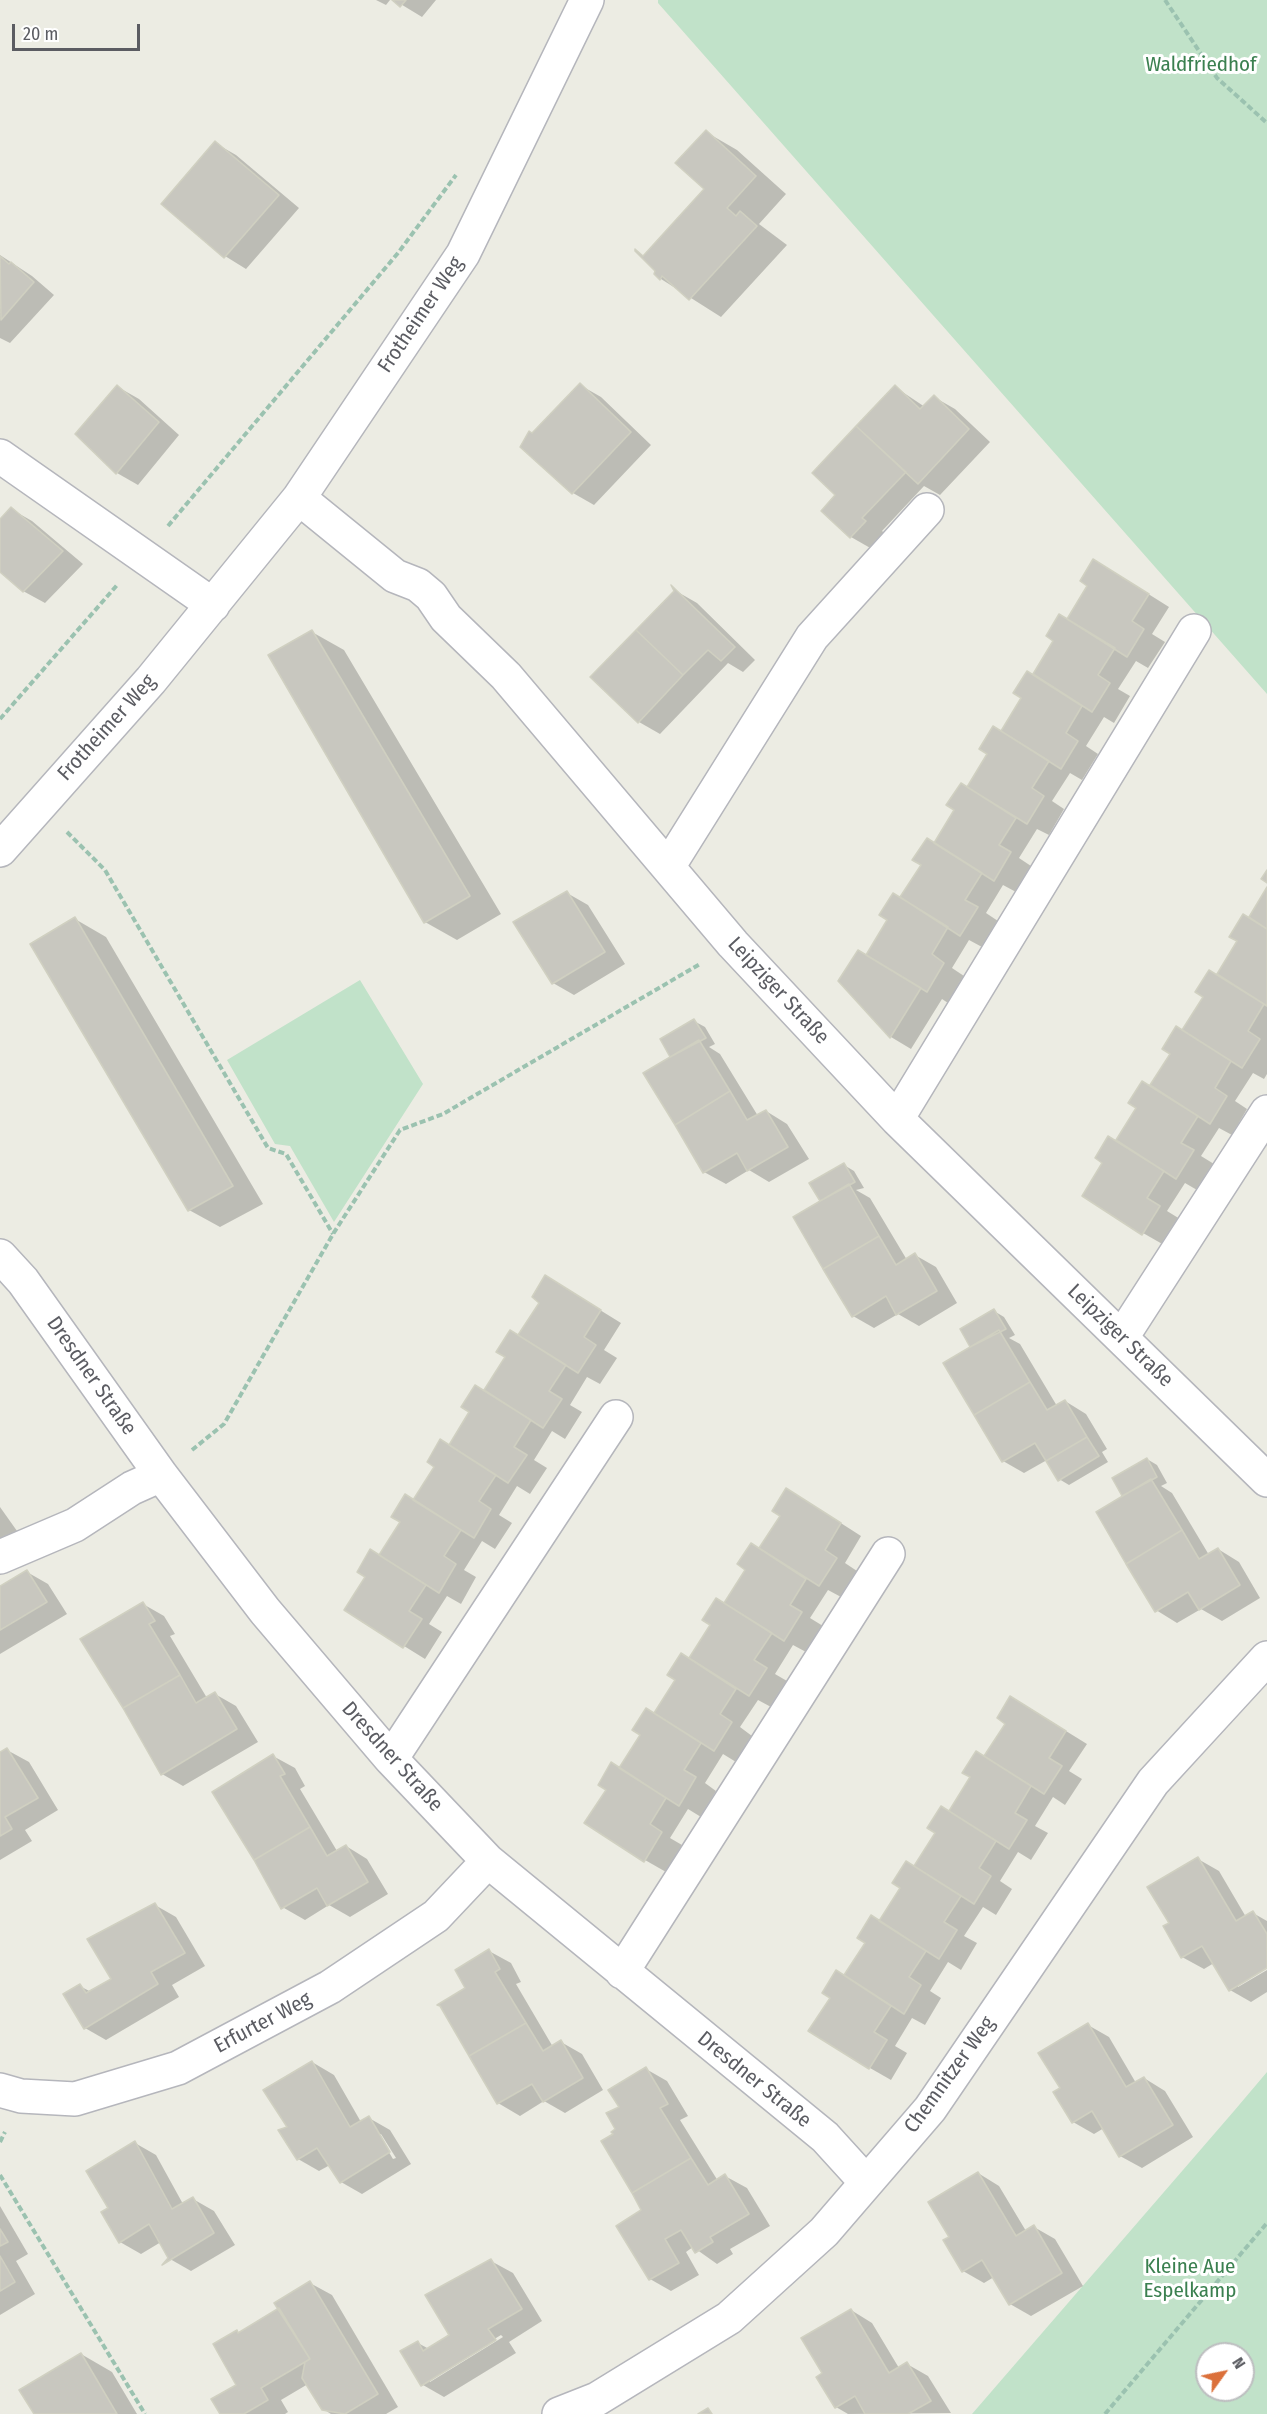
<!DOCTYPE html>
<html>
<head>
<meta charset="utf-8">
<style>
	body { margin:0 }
	#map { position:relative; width:1267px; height:2414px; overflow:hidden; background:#ecece3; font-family:"Fira Sans Condensed",sans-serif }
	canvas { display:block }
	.north { position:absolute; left:1195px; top:2342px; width:60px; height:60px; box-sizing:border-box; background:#fff; border:2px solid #bdbec0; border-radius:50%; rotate:57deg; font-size:16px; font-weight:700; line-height:24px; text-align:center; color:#5b5c62 }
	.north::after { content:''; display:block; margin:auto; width:21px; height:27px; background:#db703a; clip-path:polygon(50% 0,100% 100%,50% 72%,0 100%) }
	.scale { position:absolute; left:12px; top:24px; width:128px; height:27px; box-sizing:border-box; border:3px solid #5b5c62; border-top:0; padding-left:8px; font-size:18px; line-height:21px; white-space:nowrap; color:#5b5c62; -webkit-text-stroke:4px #fff; paint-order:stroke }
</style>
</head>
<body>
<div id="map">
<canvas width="1267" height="2414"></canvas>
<div class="north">N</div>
<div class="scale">20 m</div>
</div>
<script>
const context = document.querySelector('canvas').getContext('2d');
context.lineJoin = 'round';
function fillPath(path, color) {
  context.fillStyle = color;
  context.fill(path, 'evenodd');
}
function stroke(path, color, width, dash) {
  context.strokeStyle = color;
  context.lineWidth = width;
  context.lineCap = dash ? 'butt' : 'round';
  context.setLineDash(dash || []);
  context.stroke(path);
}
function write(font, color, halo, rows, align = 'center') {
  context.font = font + ' "Fira Sans Condensed",sans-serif';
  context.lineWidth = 6;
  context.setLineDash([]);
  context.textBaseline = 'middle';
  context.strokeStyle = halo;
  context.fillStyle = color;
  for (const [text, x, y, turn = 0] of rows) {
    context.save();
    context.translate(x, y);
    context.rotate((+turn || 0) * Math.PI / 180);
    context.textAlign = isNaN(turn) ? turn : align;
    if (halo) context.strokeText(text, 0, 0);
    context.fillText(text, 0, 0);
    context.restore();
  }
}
const green = new Path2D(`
	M658,0H1267V694L658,3Z
	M360,980L423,1084L334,1222L290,1146L275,1144L227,1060Z
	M1267,2072V2414H972L1234,2111ZM1207,2354H1243V2390H1207Z`);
const shadow = new Path2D(`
	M376,0H390L386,5Z
	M394,0H436L422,17Z
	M706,132L737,150L786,194L759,224L787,245L721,317L661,279L644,258L706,189Z
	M215,143L236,155L299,208L246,269L225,256Z
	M0,255L32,276L54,295L10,343L0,338Z
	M580,385L601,397L651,445L594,505L573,493L533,435Z
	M118,387L139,399L179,435L138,485L117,473L77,434Z
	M895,387L925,407L934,397L955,409L990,442L940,495L924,486L882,531L886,534L872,549L851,537L823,511L837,495Z
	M11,509L32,521L83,564L45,603L23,591L0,570V521Z
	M1115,573L1169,607L1152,634L1165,642L1148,668L1136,661L1118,689L1130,696L1114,723L1104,717L1086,746L1098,754L1082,780L1070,773L1052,801L1064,809L1049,835L1037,829L1019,858L1031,866L1016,892L1003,885L986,913L998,921L982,947L969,940L952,968L964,976L948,1003L942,999L911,1049L891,1037L840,980L867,957L1068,621Z
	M676,591L697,603L755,660L743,672L728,663L660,734L639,722Z
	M312,632L344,650L501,914L457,940L425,922Z
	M1267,890V1074L1264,1079L1253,1073L1235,1101L1247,1109L1232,1135L1219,1128L1201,1156L1214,1164L1197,1190L1185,1183L1167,1211L1180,1219L1164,1245L1143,1233L1116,1142L1239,941Z
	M567,893L588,905L625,964L574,995L553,983Z
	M75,919L106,937L263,1204L220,1227L189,1210Z
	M694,1021L705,1027L715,1044L709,1047L720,1054L758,1116L766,1111L787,1124L809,1159L769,1182L749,1170L726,1184L704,1172L672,1057Z
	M844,1165L854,1171L864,1188L856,1190L870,1198L907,1260L915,1255L936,1267L957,1303L919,1326L898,1314L874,1328L853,1316L822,1201L811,1184Z
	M566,1289L621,1323L604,1350L617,1358L600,1384L587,1377L570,1405L582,1412L565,1439L552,1431L534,1460L547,1468L530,1494L517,1486L499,1515L512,1523L495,1549L482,1541L464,1570L476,1577L461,1604L447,1596L429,1624L442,1632L425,1659L346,1610L519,1336Z
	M994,1311L1004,1317L1015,1335L1009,1338L1020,1344L1057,1406L1065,1401L1086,1414L1107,1449L1102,1452L1108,1462L1069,1485L1059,1479L1047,1460L1024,1473L1003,1461L972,1348Z
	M1147,1459L1157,1465L1167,1483L1161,1486L1172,1493L1209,1555L1218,1549L1239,1562L1260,1598L1222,1621L1201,1609L1177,1623L1156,1610L1124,1496L1114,1479Z
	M808,1502L861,1536L845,1563L857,1571L841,1597L828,1590L810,1618L823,1626L806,1652L793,1645L775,1674L787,1681L771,1707L758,1700L740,1727L752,1736L736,1762L723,1754L705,1783L716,1791L701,1817L688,1809L670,1838L682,1845L666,1872L645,1860L620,1769L782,1515Z
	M0,1507L22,1538L0,1552Z
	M27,1572L48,1584L67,1614L0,1654V1588Z
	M143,1604L164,1616L175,1634L170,1636L207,1698L215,1694L236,1706L258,1742L183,1786L162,1774L83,1640Z
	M1032,1710L1087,1744L1069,1771L1082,1779L1065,1805L1053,1797L1035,1826L1048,1833L1031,1860L1018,1852L1000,1881L1012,1889L996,1915L983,1907L964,1936L977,1943L961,1970L948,1962L930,1991L941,1998L925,2025L912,2018L895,2046L907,2053L891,2080L870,2068L845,1977L1007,1723Z
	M7,1750L29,1762L58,1810L25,1830L32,1841L0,1860V1754Z
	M273,1756L295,1768L305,1786L300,1789L337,1851L346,1846L367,1859L388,1894L350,1917L329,1905L305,1920L284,1908Z
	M1198,1859L1219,1871L1246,1917L1253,1913L1267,1921V1966L1238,1984V1987L1267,1970V1992L1251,2002L1230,1990L1214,1963L1204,1969L1182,1957L1171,1923Z
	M155,1905L176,1917L205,1966L172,1985L179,1997L106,2040L85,2028L80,1986L91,1992L113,1979Z
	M489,1951L511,1963L521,1982L516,1984L553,2047L561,2042L582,2054L603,2090L565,2113L544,2101L520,2116L498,2103L441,2004L467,1989Z
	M1088,2025L1109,2037L1136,2083L1144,2078L1165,2091L1193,2137L1142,2168L1120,2156L1104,2128L1094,2134L1073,2122L1062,2089Z
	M312,2062L334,2075L361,2122L369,2118L390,2130L411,2164L362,2194L341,2182L330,2165L319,2171L298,2159L289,2128ZM378,2134H381L396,2158L393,2159Z
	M646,2069L667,2081L688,2116L680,2120L718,2181L725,2176L747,2188L770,2226L730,2249L733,2254L717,2264L693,2247L686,2252L699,2275L671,2291L650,2279L644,2211L615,2135L621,2107Z
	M135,2143L156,2155L183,2204L193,2199L214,2211L235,2245L191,2271L170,2259L161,2242L141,2254L120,2242L110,2209Z
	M978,2173L999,2186L1026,2231L1034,2227L1055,2239L1083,2286L1031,2316L1010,2304L994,2277L984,2283L963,2271L951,2237Z
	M0,2206L28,2254L16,2261L35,2294L0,2315Z
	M491,2261L513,2273L542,2321L509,2342L516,2353L444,2397L423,2385L418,2343L429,2349L451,2336ZM501,2335L503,2337L430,2382V2378Z
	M310,2283L332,2295L398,2407L386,2414H331L323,2409L308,2384L281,2400L288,2412L285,2414H222L238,2385L237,2332L240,2334L280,2310Z
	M851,2310L872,2323L899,2368L907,2364L928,2376L951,2413L848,2414L836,2407Z
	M81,2354L112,2372L137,2414H35Z`);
const building = new Path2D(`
	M392,0H406L400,7Z
	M706,130L756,176L727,208L736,216L740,211L757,226L689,300L662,276L660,280L654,274L655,271L635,251V249L643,256L704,189L675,163Z
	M215,141L279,195L224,258L161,204Z
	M0,256L9,264L11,262L34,282L1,320Z
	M580,383L631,432L572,494L520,447L529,431L532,433Z
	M117,385L159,422L116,474L75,434Z
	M895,385L920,409L934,395L969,429L918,484L856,426Z
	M856,426L906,472L862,518L866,521L850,538L821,511L835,495L812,473Z
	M11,507L63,551L23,592L0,572V519Z
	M1093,559L1149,594L1132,621L1144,629L1127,657L1067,619L1087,586L1080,581Z
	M671,585L735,647L721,661L708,650L683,675L636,630L674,591Z
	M1059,614L1115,648L1098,675L1110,683L1092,712L1033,674L1053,641L1046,636Z
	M312,630L470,896L424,923L268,655Z
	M636,630L683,675L638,723L590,677Z
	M1027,671L1082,706L1066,733L1078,741L1061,769L1001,731L1021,698L1013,693Z
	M993,726L1049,761L1032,788L1044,796L1027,824L967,787L987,754L979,749Z
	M961,783L1016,818L999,845L1011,852L994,881L934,843L954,810L946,805Z
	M927,838L982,873L965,900L978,907L960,936L900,897L921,865L912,860Z
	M1267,870V883L1261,879Z
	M1267,887V929L1249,917Z
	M567,891L605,952L552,984L513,922Z
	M893,893L948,927L932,954L944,963L927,992L866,955L887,920L879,915Z
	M1243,914L1267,929V1006L1217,974L1237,941L1229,937Z
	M75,917L233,1186L188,1211L30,944Z
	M858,950L921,988L890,1038L838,981Z
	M1209,970L1264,1004L1248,1031L1260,1039L1242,1068L1182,1030L1203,997L1195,992Z
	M694,1019L706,1038L670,1057L660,1039Z
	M1176,1026L1231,1061L1215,1088L1227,1096L1210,1124L1150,1085L1170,1054L1162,1049Z
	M699,1040L730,1091L675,1125L643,1073Z
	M1142,1081L1198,1116L1181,1143L1194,1150L1176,1179L1116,1140L1136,1108L1128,1103Z
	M730,1091L747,1120L766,1110L788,1147L747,1171L737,1153L703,1173L675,1125Z
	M1108,1136L1164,1171L1147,1198L1160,1206L1142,1235L1082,1196L1102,1163L1095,1158Z
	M844,1163L855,1182L820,1201L809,1183Z
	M849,1184L879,1236L823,1269L793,1217Z
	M879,1236L896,1265L915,1253L937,1291L896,1315L886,1296L852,1317L823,1269Z
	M545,1275L601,1310L584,1337L596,1345L578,1373L518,1335L539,1303L532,1297Z
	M994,1309L1006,1329L970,1347L960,1329Z
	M510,1330L566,1365L549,1391L562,1399L543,1428L484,1390L505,1357L496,1352Z
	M999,1330L1030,1382L974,1415L943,1363Z
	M1030,1382L1047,1410L1065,1400L1087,1437L1046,1461L1035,1443L1002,1462L974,1415Z
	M475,1385L531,1420L514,1447L527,1455L508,1483L449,1445L469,1412L461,1407Z
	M1087,1437L1099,1456L1058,1481L1046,1461Z
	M440,1439L496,1475L479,1501L491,1509L474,1538L413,1500L434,1467L427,1462Z
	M1147,1458L1157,1477L1122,1496L1112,1478Z
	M1151,1479L1182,1530L1126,1564L1096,1512Z
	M786,1488L841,1523L825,1550L837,1558L819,1586L759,1548L780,1516L772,1511Z
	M405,1494L461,1530L444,1556L456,1564L439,1593L379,1555L400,1522L391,1517Z
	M1182,1530L1199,1559L1218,1548L1240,1585L1199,1610L1188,1592L1155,1612L1126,1564Z
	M751,1543L806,1579L790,1605L802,1612L784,1641L724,1603L745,1570L737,1564Z
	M370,1549L426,1585L409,1611L422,1619L403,1648L344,1610L365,1577L357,1572Z
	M27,1570L47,1602L0,1630V1586Z
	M716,1598L772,1633L754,1660L767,1668L749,1696L689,1658L710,1625L702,1620Z
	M143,1602L155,1621L149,1624L180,1675L123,1708L80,1639Z
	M681,1653L736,1689L720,1714L732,1722L714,1751L654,1713L675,1680L667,1675Z
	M180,1675L196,1703L215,1692L237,1729L161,1775L123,1708Z
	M1010,1696L1066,1731L1049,1758L1062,1766L1044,1794L984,1756L1005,1724L997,1718Z
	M646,1708L701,1743L684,1770L696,1777L679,1806L619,1768L640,1735L632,1730Z
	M7,1748L38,1798L5,1817L12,1829L0,1836V1752Z
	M976,1751L1031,1786L1015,1813L1027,1820L1009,1849L949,1811L970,1777L962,1773Z
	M273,1754L285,1774L280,1776L310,1827L254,1860L212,1792Z
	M611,1762L666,1798L650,1824L662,1832L644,1862L584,1823L606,1790L598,1785Z
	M941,1806L996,1841L979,1868L991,1876L974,1904L914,1866L935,1833L927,1828Z
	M310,1827L327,1856L346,1845L368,1882L327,1906L317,1888L281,1909L254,1860Z
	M1198,1857L1236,1921L1253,1911L1267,1934V1968L1229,1991L1202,1946L1181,1958L1163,1926L1169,1923L1147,1887Z
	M906,1861L961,1896L944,1922L957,1930L939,1959L879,1921L900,1888L892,1883Z
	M155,1903L185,1953L151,1972L158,1984L84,2029L63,1994L80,1984L86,1993L111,1979L87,1939Z
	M871,1915L926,1951L909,1977L921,1985L904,2014L844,1975L865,1943L857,1938Z
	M489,1949L500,1969L495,1972L526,2023L469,2056L440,2006L437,2005L465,1988L455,1970Z
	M836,1970L891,2006L874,2032L887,2040L869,2069L808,2031L830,1998L822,1993Z
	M526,2023L543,2051L561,2040L583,2078L543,2102L532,2084L497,2104L469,2056Z
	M1088,2023L1126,2087L1144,2077L1173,2125L1119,2157L1092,2111L1072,2123L1053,2092L1060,2088L1038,2053Z
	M312,2061L350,2127L369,2116L390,2152L340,2183L317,2148L297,2160L278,2130L287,2127L263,2090Z
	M646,2067L668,2104L660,2108L691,2158L632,2193L601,2141L613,2134L611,2132L615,2129L606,2113L619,2107L608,2090Z
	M135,2141L172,2209L193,2197L214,2233L162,2265L168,2258L149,2224L119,2243L101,2212L108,2208L86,2171Z
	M691,2158L708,2185L725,2174L749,2214L710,2237L713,2242L695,2253L681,2230L665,2239L679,2263L649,2280L616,2226L641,2210L632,2193Z
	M978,2172L1016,2236L1034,2225L1062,2273L1009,2305L982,2260L962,2272L943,2240L949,2237L928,2202Z
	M0,2229L8,2242L0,2246Z
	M0,2256L15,2282L0,2291Z
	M491,2259L522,2309L488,2329L496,2340L421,2386L400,2351L418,2341L423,2351L449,2335L425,2295Z
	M310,2281L378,2394L345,2414L322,2410L302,2378L305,2362L310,2359L274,2303Z
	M279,2308L310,2359L261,2388L268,2400L244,2414H220L211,2399L236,2385L213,2344L237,2330L238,2333Z
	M851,2309L889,2373L907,2362L931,2401L908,2414H865L855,2396L835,2408L816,2377L822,2373L801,2338Z
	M81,2353L117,2414H34L19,2390Z
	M708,2408L712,2414H698Z`);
const path = new Path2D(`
	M1165,0L1217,78L1267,123
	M168,526L398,253L456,175
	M0,719L118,584
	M67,832L105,870L268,1148L286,1154L333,1234
	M192,1450L224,1424L333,1234L400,1130L443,1114L700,964
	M0,2142L5,2132
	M0,2175L145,2414
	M1105,2414L1267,2223`);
const minor = new Path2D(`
	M0,456L213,605
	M299,498L395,576L418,585L431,596L446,618L506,676L733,944L897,1119L1267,1480
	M0,850L151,680L299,498L463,254L587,0
	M668,867L812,637L927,510
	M897,1119L1194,631
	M0,1256L23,1281L161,1475L265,1611L391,1759L488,1861L825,2137L865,2181
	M1122,1337L1267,1112
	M0,1557L75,1525L132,1488L161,1475
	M391,1759L616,1417
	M622,1972L888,1554
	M0,2090L21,2096L75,2099L178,2068L330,1987L436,1916L488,1861
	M559,2414L597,2399L729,2318L824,2232L930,2109L1153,1782L1267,1658`);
const parkNames = [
	["Waldfriedhof",1201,65],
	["Kleine Aue",1190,2267],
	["Espelkamp",1190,2291]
];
const streetNames = [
	["Frotheimer Weg",421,315,-56],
	["Frotheimer Weg",107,728,-48],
	["Leipziger Straße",778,991,47],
	["Leipziger Straße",1120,1336,44],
	["Dresdner Straße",91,1376,55],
	["Dresdner Straße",392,1757,48],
	["Erfurter Weg",263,2023,-28],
	["Chemnitzer Weg",950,2075,-54],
	["Dresdner Straße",754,2080,39]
];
fillPath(green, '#c1e2c9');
fillPath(shadow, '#0003');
fillPath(building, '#c8c7bf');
stroke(building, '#d0d0c1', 1.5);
stroke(minor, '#b5b6bc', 36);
stroke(path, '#9bc2b0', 4, [6, 3]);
stroke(minor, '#fff', 33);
write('21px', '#3b8050', '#fff', parkNames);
write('21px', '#5b5c62', '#fff', streetNames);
</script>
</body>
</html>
